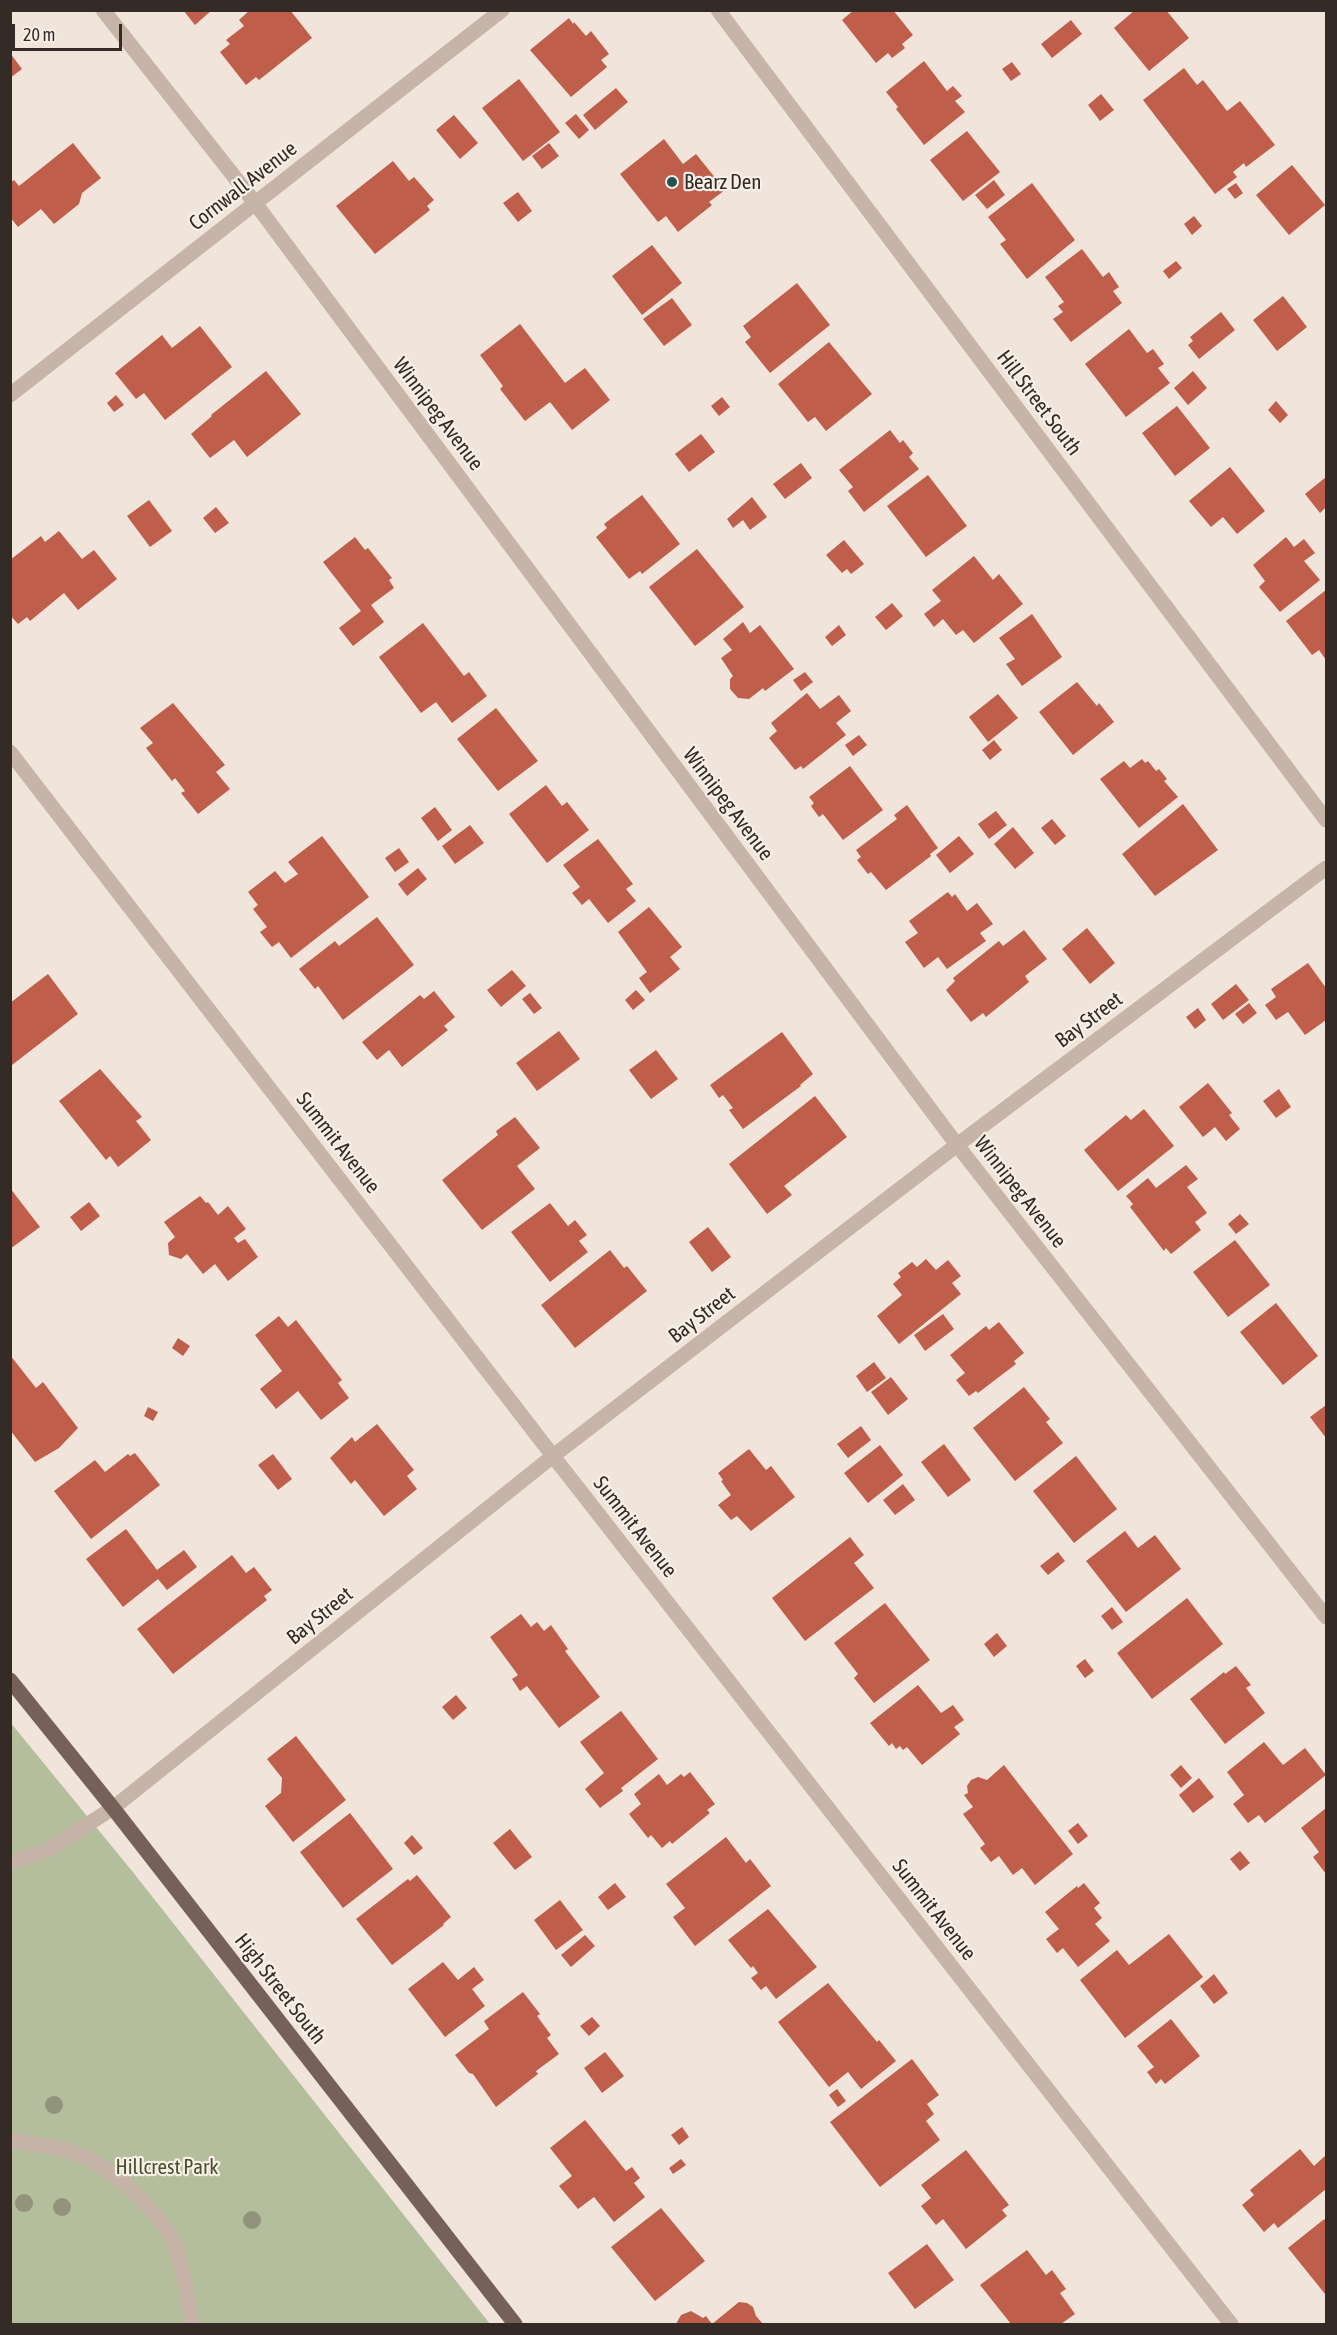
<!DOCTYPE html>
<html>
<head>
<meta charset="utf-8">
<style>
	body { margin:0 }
	#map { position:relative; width:1337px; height:2335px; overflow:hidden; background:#f0e4db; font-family:"Asap Condensed",sans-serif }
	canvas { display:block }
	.frame { position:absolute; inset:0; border:12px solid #342b27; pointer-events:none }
	.scale { position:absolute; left:12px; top:24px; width:110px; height:27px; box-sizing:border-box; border:3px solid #342b27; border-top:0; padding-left:8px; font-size:18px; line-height:21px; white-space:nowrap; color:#342b27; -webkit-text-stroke:4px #f8efe7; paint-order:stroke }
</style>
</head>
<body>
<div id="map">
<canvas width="1337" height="2335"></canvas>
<div class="frame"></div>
<div class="scale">20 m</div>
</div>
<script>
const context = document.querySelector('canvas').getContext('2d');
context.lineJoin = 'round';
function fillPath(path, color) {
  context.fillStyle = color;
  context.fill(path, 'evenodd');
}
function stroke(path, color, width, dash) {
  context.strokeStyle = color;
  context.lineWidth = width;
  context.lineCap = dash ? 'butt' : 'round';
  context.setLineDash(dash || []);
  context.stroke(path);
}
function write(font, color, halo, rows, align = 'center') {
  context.font = font + ' "Asap Condensed",sans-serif';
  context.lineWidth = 4.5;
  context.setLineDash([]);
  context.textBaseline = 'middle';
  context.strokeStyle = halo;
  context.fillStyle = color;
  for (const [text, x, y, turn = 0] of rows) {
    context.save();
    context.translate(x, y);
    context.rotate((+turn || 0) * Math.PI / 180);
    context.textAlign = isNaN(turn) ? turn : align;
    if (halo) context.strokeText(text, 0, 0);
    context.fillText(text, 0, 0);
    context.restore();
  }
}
const green = new Path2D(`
	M10,1722L132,1871L490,2324H11Z`);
const building = new Path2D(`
	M183,10H212L195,25Z
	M250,10H290L312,38L259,80L256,77L246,85L220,52L230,44L226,40L244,26L239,20Z
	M854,10H893L913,35L902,44L905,48L892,58L888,53L876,63L842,20Z
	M1135,10H1166L1189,38L1149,71L1114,28Z
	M569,18L573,24L574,22L586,36L591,31L609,54L601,60L607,67L571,97L530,50Z
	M1071,20L1082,34L1052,58L1041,44Z
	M10,53L22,69L10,78Z
	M924,61L947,91L953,86L962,96L955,101L965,112L924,145L896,109L898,107L886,92Z
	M1012,62L1021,74L1011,81L1002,69Z
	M1184,68L1197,85L1203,80L1227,111L1240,101L1275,145L1246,167L1244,163L1233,172L1237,177L1215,194L1143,100Z
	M519,79L560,132L523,161L482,108Z
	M616,88L628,102L595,130L583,115Z
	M1101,94L1114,110L1100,121L1088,105Z
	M576,114L589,130L579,139L565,123Z
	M454,115L478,143L460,159L436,130Z
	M967,131L1000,172L963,201L930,160Z
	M664,139L683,164L696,154L725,190L709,202L712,205L678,232L666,216L658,222L620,174Z
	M73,143L101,178L82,193L79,204L54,224L41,209L18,227L10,217V183L14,180L19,186Z
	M549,143L559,156L542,169L532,156Z
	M393,161L409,181L414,177L434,200L427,206L430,210L375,254L336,206Z
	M1292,165L1325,205L1289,235L1256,195Z
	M994,180L1005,195L987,209L975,195Z
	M1032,183L1075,240L1027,279L1000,244L1006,240L988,217Z
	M1236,183L1243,193L1235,199L1227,189Z
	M518,192L532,211L518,222L503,203Z
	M1194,216L1202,226L1192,235L1184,224Z
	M652,245L682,283L642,315L612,276Z
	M1082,249L1103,277L1109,272L1119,287L1113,291L1122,303L1071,342L1053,319L1063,312L1058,306L1064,302L1045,277Z
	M1176,261L1182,268L1169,279L1163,271Z
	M797,283L830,325L770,373L745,342L751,337L743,326Z
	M1283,296L1307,327L1277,351L1253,320Z
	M672,298L692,325L664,346L643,319Z
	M1221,312L1235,330L1199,359L1188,345L1193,341L1190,337Z
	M520,324L565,383L585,368L610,400L572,430L550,402L525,421L500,389L503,386L480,355Z
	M200,326L232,367L165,420L144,393L136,399L115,373L162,335L172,348Z
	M1129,329L1147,353L1153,349L1164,364L1158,368L1170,383L1126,417L1085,364Z
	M829,342L872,394L826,431L815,417L808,422L778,384Z
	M266,371L301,414L247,457L234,440L210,458L191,434L212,416L211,415Z
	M1193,371L1207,388L1188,405L1174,388Z
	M116,395L124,405L114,412L107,403Z
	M722,397L730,407L719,416L711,406Z
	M1276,401L1288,415L1280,423L1268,410Z
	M1177,406L1210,448L1175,476L1142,433Z
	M890,430L900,443L903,440L913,453L909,457L919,469L864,512L848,491L853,487L839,470Z
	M701,434L715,452L689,472L675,454Z
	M801,463L812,478L785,499L773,484Z
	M1230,467L1265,511L1237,534L1223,517L1211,527L1189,501Z
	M928,475L967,526L926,557L887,506Z
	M1326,477V507L1320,513L1305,494Z
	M642,495L680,544L642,574L640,571L629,579L596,537L607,528L604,524Z
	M752,497L767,517L750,530L743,520L733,528L727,519Z
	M149,500L172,531L150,547L127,516Z
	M216,507L229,523L215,533L203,518Z
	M59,531L82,559L94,550L117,579L78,610L64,593L30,621L27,617L18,624L10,615V560L41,536L45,542Z
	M355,537L365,550L368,548L392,578L389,580L394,588L371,605L384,622L353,646L339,628L361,611L323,562Z
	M1286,537L1294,547L1304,539L1315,553L1304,561L1320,580L1280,612L1259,587L1265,581L1253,565Z
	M844,540L864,564L851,574L847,569L842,573L826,555Z
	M697,549L744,607L695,646L649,587Z
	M974,556L993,580L999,574L1023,604L974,643L963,630L956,635L943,619L934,627L924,614L941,601L932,590Z
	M1326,590V660L1319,650L1312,655L1286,621Z
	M892,603L903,616L886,630L875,617Z
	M1032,614L1062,657L1022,686L1006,664L1015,659L999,638Z
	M743,622L750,633L760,625L794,669L765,691L763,688L749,699L738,698L730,689V679L733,676L721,658L732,650L723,639Z
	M423,623L464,676L469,672L487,696L452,723L436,702L421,713L379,657Z
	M839,625L846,635L832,646L825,637Z
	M805,672L813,682L801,691L793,680Z
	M1077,682L1097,706L1099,703L1114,722L1073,755L1039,712Z
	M807,693L820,709L839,695L851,711L836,723L846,735L803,769L801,766L795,770L769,738L777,731L771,723Z
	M998,694L1018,718L988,742L969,717Z
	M173,703L225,765L216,772L230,789L198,814L181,793L185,791L175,778L172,781L146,748L153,743L140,728Z
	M496,708L538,761L498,791L457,739Z
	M859,735L867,745L853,756L845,745Z
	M994,740L1002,750L990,760L982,750Z
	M1142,759L1145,763L1148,761L1156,771L1159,769L1167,779L1164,781L1178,797L1139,828L1100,779L1124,761L1130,768Z
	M850,766L883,810L843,840L823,814L819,817L811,806L814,803L809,797Z
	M546,785L562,806L567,802L589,830L547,863L509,814Z
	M1183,804L1218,850L1155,896L1122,854Z
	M907,805L938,848L930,854L931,856L886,890L871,872L868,874L857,860L861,857L856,850L897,819L894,815Z
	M435,807L452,830L438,841L421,818Z
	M996,811L1007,825L989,839L978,824Z
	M1052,819L1066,836L1055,845L1041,828Z
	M470,825L484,843L455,864L442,846Z
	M1013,827L1034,853L1015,869L994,844Z
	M322,836L369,897L291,958L279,942L272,947L260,932L267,927L253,909L258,905L248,892L275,871L285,883L298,874L288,862Z
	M959,836L974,854L950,873L936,855Z
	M598,839L633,884L626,889L636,901L608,923L589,899L582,905L572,893L580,887L563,865Z
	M399,848L409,862L395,872L385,858Z
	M418,868L427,879L407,896L398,884Z
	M948,892L952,897L955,894L967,911L977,903L993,924L980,933L986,941L947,969L938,957L924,968L905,942L918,933L909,921Z
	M649,907L682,947L670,957L680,969L650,993L639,978L647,972L618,932Z
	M377,917L414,965L343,1020L318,986L315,989L299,969L335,941L339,946Z
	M1087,928L1115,963L1090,984L1062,949Z
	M1024,930L1047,959L1025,976L1029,982L986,1017L983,1013L971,1022L946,990L955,981L953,978L999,941L1003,946Z
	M1308,963L1326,988V1020L1305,1035L1288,1012L1276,1020L1265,1005L1276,997L1271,989Z
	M512,970L526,986L501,1007L487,990Z
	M48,974L78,1014L12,1065L10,1003Z
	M1236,984L1249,1000L1223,1020L1211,1004Z
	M636,990L645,1000L633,1010L625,1000Z
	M434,991L455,1017L444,1026L448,1030L402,1067L389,1050L377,1060L362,1042L420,995L424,999Z
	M530,993L542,1008L534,1014L522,999Z
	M1249,1003L1257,1013L1243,1024L1235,1014Z
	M1198,1008L1206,1020L1195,1029L1186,1017Z
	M559,1031L580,1059L537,1091L516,1063Z
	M782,1032L813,1074L800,1085L801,1086L743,1129L729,1110L733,1108L723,1095L719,1098L710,1085Z
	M656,1050L678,1079L651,1099L629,1070Z
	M100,1069L142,1117L136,1121L151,1140L118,1167L110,1156L106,1160L59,1101Z
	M1208,1083L1232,1113L1229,1115L1240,1129L1226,1141L1215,1127L1203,1137L1179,1107Z
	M1279,1089L1291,1107L1276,1118L1263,1101Z
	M815,1096L847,1137L784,1186L792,1195L767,1214L729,1164Z
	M1144,1109L1174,1146L1118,1191L1084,1150L1126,1115L1131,1120Z
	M515,1117L540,1148L517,1166L535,1189L482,1230L442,1180L498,1135L496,1131Z
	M1186,1165L1198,1179L1187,1187L1207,1213L1195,1222L1201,1230L1171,1254L1166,1248L1164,1251L1130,1207L1133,1204L1126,1196L1148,1178L1156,1188Z
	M10,1188L40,1227L10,1249Z
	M200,1196L206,1203L208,1202L218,1215L228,1206L246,1229L234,1238L238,1243L245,1239L258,1257L228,1281L215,1264L203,1274L187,1254L181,1259L169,1255L168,1243L175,1237L164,1222Z
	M89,1202L100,1216L81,1231L70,1217Z
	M550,1203L568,1226L575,1220L587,1235L579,1241L588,1252L550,1282L511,1232Z
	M1240,1214L1249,1224L1236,1234L1228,1224Z
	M708,1227L731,1257L712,1272L689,1242Z
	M1235,1240L1270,1285L1228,1317L1193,1272Z
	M610,1250L624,1268L627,1266L647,1291L575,1348L541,1305Z
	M926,1259L936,1270L948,1260L961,1276L952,1283L961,1294L899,1344L877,1316L902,1295L893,1284L901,1277L898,1273L912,1262L917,1267Z
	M1276,1303L1318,1356L1283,1385L1240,1332Z
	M943,1314L954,1329L925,1351L914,1335Z
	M279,1316L288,1327L296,1320L342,1380L338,1383L349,1398L321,1420L298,1391L276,1409L260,1389L282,1371L255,1335Z
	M999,1322L1024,1353L1014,1361L1016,1364L978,1393L976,1391L969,1396L956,1380L965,1373L950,1355L986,1326L989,1330Z
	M178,1338L190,1346L183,1356L172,1348Z
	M10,1355L36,1388L43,1382L78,1428L59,1448L35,1462L10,1430Z
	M874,1362L886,1378L867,1392L856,1376Z
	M891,1377L908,1399L888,1415L871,1392Z
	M1024,1387L1050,1419L1046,1422L1063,1443L1015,1481L973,1428Z
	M1326,1405V1438L1310,1417Z
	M148,1407L158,1412L153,1421L144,1416Z
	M377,1424L414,1470L407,1476L417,1489L384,1516L355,1480L351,1484L330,1458L352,1437L355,1442Z
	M861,1426L871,1440L848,1458L837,1444Z
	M944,1444L971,1480L948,1497L921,1462Z
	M880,1445L903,1475L868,1503L844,1473Z
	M749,1449L766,1470L771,1466L795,1497L751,1531L737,1516L731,1520L718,1505L731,1495L721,1481L723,1480L718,1473Z
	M135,1453L160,1485L91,1539L54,1491L95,1460L105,1472L128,1454L130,1456Z
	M273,1454L292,1479L278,1490L258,1465Z
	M1076,1456L1117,1509L1074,1543L1033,1491Z
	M903,1484L915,1500L895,1515L883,1500Z
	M126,1529L157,1570L184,1550L197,1567L167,1590L158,1579L123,1607L86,1559Z
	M1125,1531L1138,1548L1155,1535L1181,1569L1126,1612L1086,1561Z
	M850,1537L864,1555L854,1563L874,1588L805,1641L772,1598Z
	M1058,1552L1065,1561L1048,1575L1040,1566Z
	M232,1555L246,1573L254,1567L272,1590L264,1596L267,1600L173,1674L137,1629Z
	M1187,1598L1223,1644L1152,1699L1117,1653Z
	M885,1603L930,1660L874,1703L854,1678L858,1674L834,1643Z
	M1112,1607L1123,1622L1112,1630L1101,1616Z
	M521,1614L531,1627L537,1622L544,1631L551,1625L568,1649L565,1651L600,1697L559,1728L527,1686L520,1691L512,1679L518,1675L490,1637Z
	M997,1633L1007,1646L994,1657L984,1644Z
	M1085,1659L1094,1671L1085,1678L1076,1666Z
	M1236,1666L1251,1685L1246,1688L1265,1713L1225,1744L1190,1699L1224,1672L1225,1674Z
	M918,1685L941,1713L953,1705L964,1720L954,1727L960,1734L922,1765L907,1747L903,1750L900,1746L896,1749L892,1743L889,1746L870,1723Z
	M456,1695L467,1708L453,1720L442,1707Z
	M621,1711L658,1759L621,1788L623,1791L600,1808L585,1789L604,1773L580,1742Z
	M296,1736L346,1800L293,1842L265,1806L281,1793L282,1778L267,1759Z
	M1264,1742L1283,1765L1305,1748L1326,1775L1265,1823L1259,1815L1248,1823L1233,1804L1244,1795L1227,1772Z
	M1004,1765L1073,1854L1035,1885L1022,1868L1013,1875L999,1856L991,1862L980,1848L985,1844L963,1814L973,1807L964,1795L968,1793L967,1786L971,1780L978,1777L987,1780Z
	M1181,1765L1192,1778L1181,1788L1170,1775Z
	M690,1772L715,1804L707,1810L710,1813L672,1844L670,1841L662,1848L651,1835L648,1838L629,1814L641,1804L634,1794L659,1774L667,1785L681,1774L684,1777Z
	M1199,1778L1214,1797L1193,1813L1179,1795Z
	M1326,1808V1874L1313,1857L1319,1852L1301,1828Z
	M350,1813L393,1869L343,1908L300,1852Z
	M1078,1823L1088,1836L1078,1844L1068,1831Z
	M510,1829L532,1857L515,1870L493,1843Z
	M412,1835L423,1848L414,1855L404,1843Z
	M726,1837L746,1863L750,1859L771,1886L695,1946L673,1917L685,1908L666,1884Z
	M1240,1851L1250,1863L1240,1871L1230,1859Z
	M417,1875L451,1917L443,1924L444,1925L392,1965L356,1919L408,1879L410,1881Z
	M615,1883L626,1897L608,1910L598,1897Z
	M1084,1883L1100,1903L1094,1908L1102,1918L1095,1924L1110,1941L1078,1967L1063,1948L1057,1953L1046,1939L1059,1929L1045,1912L1077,1886L1078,1888Z
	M560,1900L583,1930L556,1950L534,1920Z
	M768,1909L817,1967L776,1999L766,1986L761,1990L751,1978L758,1973L753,1966L751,1968L728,1940Z
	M1169,1934L1203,1977L1125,2038L1080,1980L1117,1950L1129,1965Z
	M585,1935L595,1946L571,1967L561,1955Z
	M443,1962L458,1980L474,1967L484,1980L472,1989L485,2006L445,2037L408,1989Z
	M1214,1974L1228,1993L1214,2004L1200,1986Z
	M828,1983L877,2042L879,2040L896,2061L861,2089L848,2072L829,2087L778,2022Z
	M523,1992L540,2014L537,2016L551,2035L547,2038L559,2054L536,2071L538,2074L496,2107L473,2074L469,2073L455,2055L489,2029L484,2021Z
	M592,2017L600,2026L589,2036L580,2026Z
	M1171,2019L1200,2056L1165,2084L1161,2079L1156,2084L1147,2072L1154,2067L1137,2046Z
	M605,2052L624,2076L602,2093L584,2068Z
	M912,2059L939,2095L927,2104L934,2114L926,2121L940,2140L880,2187L830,2122Z
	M837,2089L846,2101L838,2107L829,2095Z
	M585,2120L626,2171L632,2167L640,2178L634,2183L645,2197L614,2222L594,2197L578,2209L559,2186L572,2176L550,2148Z
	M682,2127L689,2137L679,2145L671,2135Z
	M1300,2149L1314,2166L1326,2155V2189L1278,2228L1274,2223L1264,2232L1242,2205L1254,2195L1250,2190Z
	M966,2150L1009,2205L1002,2210L1007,2216L966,2249L943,2219L936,2225L921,2206L931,2198L921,2185Z
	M681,2159L686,2165L673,2174L669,2168Z
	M661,2208L705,2261L655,2301L611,2247Z
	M1326,2219V2293L1325,2294L1288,2248L1323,2220Z
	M927,2244L954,2280L915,2309L888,2273Z
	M1027,2250L1046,2275L1052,2270L1066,2289L1060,2293L1075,2314L1061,2324H1011L980,2285Z
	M739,2302L747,2303L753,2307L756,2316L763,2324H676L681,2315L691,2311L703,2318L706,2316L712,2324Z`);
const minor = new Path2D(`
	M103,10L255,203L957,1145L1326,1617
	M718,10L1326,820
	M10,395L502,10
	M10,752L553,1456L1231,2324
	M10,1863L48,1850L113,1808L553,1456L957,1145L1326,868
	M10,2140C32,2145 58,2146 78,2154C113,2168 166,2216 177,2252C185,2275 188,2301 192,2324`);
const major = new Path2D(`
	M10,1680L113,1808L515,2324`);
const trees = [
	[54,2105],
	[24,2203],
	[62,2207],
	[252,2220]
];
const markers = [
	[672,182,6,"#205352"]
];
const poiNames = [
	["Bearz Den",684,182]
];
const streetNames = [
	["Cornwall Avenue",243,186,-38],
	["Hill Street South",1039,403,53],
	["Winnipeg Avenue",438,414,53],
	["Winnipeg Avenue",728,804,53],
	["Bay Street",1089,1020,-37],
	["Summit Avenue",338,1143,52],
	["Winnipeg Avenue",1020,1192,52],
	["Bay Street",702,1315,-38],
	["Summit Avenue",635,1527,52],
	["Bay Street",320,1616,-39],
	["Summit Avenue",934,1910,52],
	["High Street South",280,1989,52]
];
const parkNames = [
	["Hillcrest Park",167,2167]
];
fillPath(green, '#b5be9c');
fillPath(building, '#be5e4b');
stroke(minor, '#c7b4a8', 15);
stroke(major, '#75615a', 15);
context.fillStyle = '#92937b';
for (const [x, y] of trees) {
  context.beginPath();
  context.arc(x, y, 9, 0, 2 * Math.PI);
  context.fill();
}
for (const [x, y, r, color] of markers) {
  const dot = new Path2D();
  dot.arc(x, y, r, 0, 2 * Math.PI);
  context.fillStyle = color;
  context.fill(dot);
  stroke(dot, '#f8efe7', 2);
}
write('21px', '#342b27', '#f8efe7', poiNames, 'left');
write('21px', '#342b27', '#f8efe7', streetNames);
write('21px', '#46512d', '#f8efe7', parkNames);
</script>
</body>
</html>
